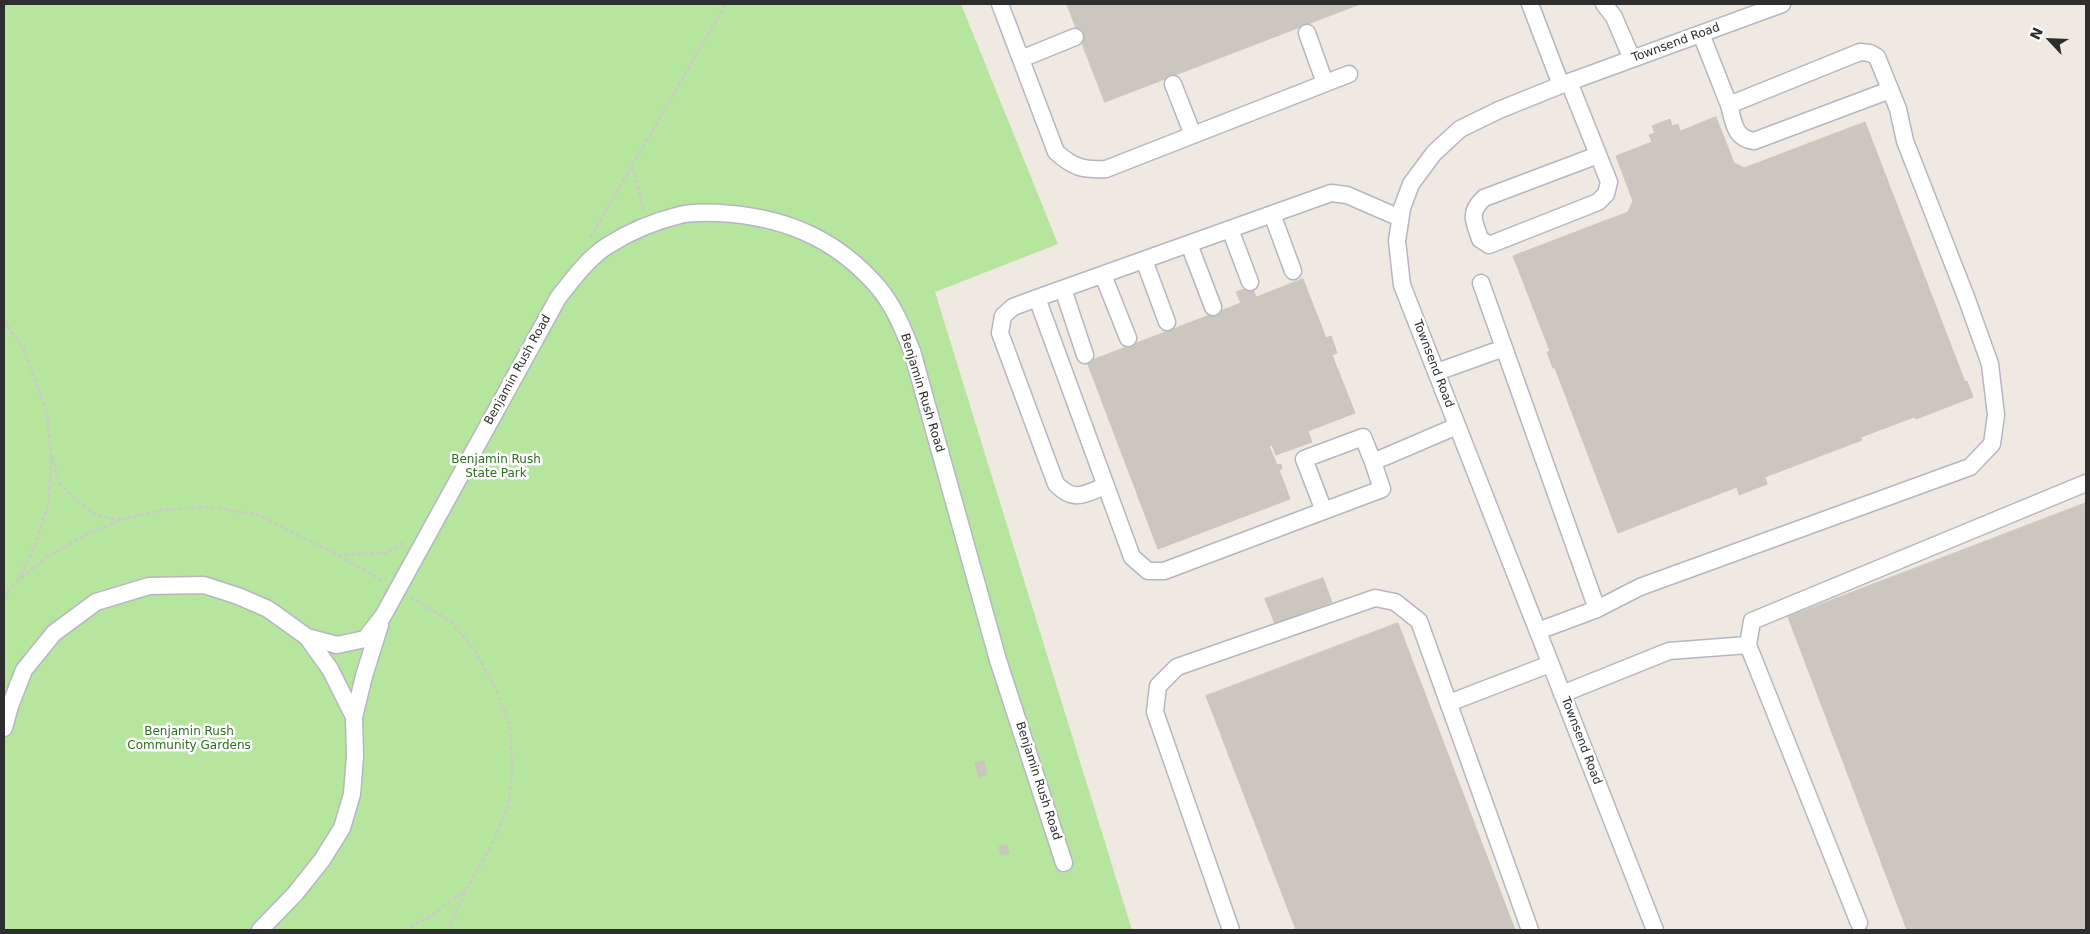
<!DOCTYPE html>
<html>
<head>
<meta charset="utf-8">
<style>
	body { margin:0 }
	#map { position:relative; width:2090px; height:934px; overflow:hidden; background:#efe9e1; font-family:"DejaVu Sans",sans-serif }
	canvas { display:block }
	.frame { position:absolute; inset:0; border:5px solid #2e2e2e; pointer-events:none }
	.north { position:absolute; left:2025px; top:15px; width:50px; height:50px; -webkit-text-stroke:4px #fff; paint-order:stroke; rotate:295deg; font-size:14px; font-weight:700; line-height:20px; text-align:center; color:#2e2e2e }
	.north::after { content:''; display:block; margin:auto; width:18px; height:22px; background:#2e2e2e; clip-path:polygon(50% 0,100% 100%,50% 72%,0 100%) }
</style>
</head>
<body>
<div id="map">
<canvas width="2090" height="934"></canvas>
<div class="frame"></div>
<div class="north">N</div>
</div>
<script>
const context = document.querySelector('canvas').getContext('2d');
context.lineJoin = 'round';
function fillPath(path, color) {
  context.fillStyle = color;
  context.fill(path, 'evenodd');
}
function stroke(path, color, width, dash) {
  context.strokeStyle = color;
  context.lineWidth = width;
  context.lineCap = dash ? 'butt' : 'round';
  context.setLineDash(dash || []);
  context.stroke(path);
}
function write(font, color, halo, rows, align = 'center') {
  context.font = font + ' "DejaVu Sans",sans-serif';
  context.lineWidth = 5;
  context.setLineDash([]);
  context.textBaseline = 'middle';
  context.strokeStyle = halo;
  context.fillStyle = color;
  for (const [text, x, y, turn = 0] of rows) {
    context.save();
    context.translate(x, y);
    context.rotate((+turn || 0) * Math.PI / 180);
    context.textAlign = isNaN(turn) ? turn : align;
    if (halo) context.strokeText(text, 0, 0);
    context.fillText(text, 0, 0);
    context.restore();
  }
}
const green = new Path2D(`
	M4,4H961L1058,244L935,292L1132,930H4Z`);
const building = new Path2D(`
	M1067,4H1360L1105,102Z
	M1716,117L1734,163L1744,168L1865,122L1965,382L1967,381L1973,397L1916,419L1914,417L1861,437L1862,440L1765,477L1767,484L1739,495L1737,487L1618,533L1555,368H1553L1547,352L1550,351L1513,256L1628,212L1633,201L1616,156L1652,142L1649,135L1655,133L1652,126L1670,119L1672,126L1678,124L1680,131Z
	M1303,279L1326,338L1331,336L1337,353L1332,355L1355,413L1308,431L1312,442L1276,455L1272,445L1269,446L1277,465L1281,464L1282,469L1279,470L1290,499L1158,549L1087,362L1241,303L1236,292L1252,286L1256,297Z
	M2086,503V930H1907L1788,617Z
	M1323,578L1332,602L1275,624L1265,599Z
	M1398,623L1515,930H1296L1206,696Z
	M984,761L987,774L979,777L975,763Z
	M1007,845L1009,853L1001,855L999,847Z`);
const path = new Path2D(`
	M632,167L644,210
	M590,238L726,4
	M4,321L24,349L47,413L51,455L49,501L37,541L19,578
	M52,457L60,484L78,502L94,514L112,519H121
	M339,556L385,582
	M411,597L450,621L473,648L496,689L510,726L512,767L509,804L494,840L466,890L448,930
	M4,598L18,580L47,557L87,534L123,519L163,510L210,507L258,515L338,555L386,553L406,541
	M404,930L431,916L465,890`);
const minor = new Path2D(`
	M1000,4L1056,152C1074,168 1083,170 1106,169L1349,74
	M1530,4L1561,85
	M1604,4L1614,17L1632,59
	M1307,33L1325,83
	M1021,59L1075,37
	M1569,82L1609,182L1606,194L1598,202L1489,245L1480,239C1474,221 1468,213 1484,198L1598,155
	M1173,84L1193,135
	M1729,105C1734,123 1734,138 1754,141L1890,90
	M1272,214L1293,271
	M1400,218L1347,195L1331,193L1037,298L1132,557L1148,571H1164L1382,489L1373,462L1457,426
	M1230,229L1250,282
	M1189,244L1213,307
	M1144,260L1167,322
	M1103,275L1128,338
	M1481,283L1597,609
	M1063,289L1085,355
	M1037,298L1013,307L1003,316L1000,333L1056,484C1075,503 1084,494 1105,486
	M1437,372L1504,348
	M1324,511L1304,459L1363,437L1373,462
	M1538,631L1597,609L1640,587L1970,467L1992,444L1996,415L1990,364L1966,297L1905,141L1898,109L1877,57L1870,53L1860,52L1729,105L1701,34
	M307,637L337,645L365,639L383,616L558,298C572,280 587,259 607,246C629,232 655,221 680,215C697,211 717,213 733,214C792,220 839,242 878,287C894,306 903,329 912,351L998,660L1064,863
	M1562,694L1669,651L1748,645
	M1449,703L1550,664
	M354,717L364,676L380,625
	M4,728L10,706L24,670L54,633L96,602L149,586L204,585L238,596L268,609L307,637L330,669L354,717L355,756L352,794L342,828L322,860L295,894L260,930
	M1859,923L1748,645L1752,621L2086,483
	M1231,930L1155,712L1158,686L1177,667L1375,598L1395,602L1419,621L1530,930
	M1655,930L1402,285L1397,241L1402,208L1411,184L1434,153L1460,129L1499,110L1561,85L1782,4`);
const streetNames = [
	["Townsend Road",1676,43,-20],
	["Townsend Road",1433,364,69],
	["Benjamin Rush Road",518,370,-61],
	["Benjamin Rush Road",922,393,73],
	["Townsend Road",1581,741,69],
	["Benjamin Rush Road",1038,781,72]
];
const parkNames = [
	["Benjamin Rush",496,460],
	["State Park",496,474],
	["Benjamin Rush",189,732],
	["Community Gardens",189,746]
];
fillPath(green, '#b6e59e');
fillPath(building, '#cbc7bf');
stroke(building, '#cbc5ba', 1);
stroke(minor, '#b4b7c1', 19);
stroke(path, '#c9c9c9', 2.5, [4, 2.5]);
stroke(minor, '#fff', 16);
write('12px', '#2e2e2e', '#fff', streetNames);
write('12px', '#2c6e1b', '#fff', parkNames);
</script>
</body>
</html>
